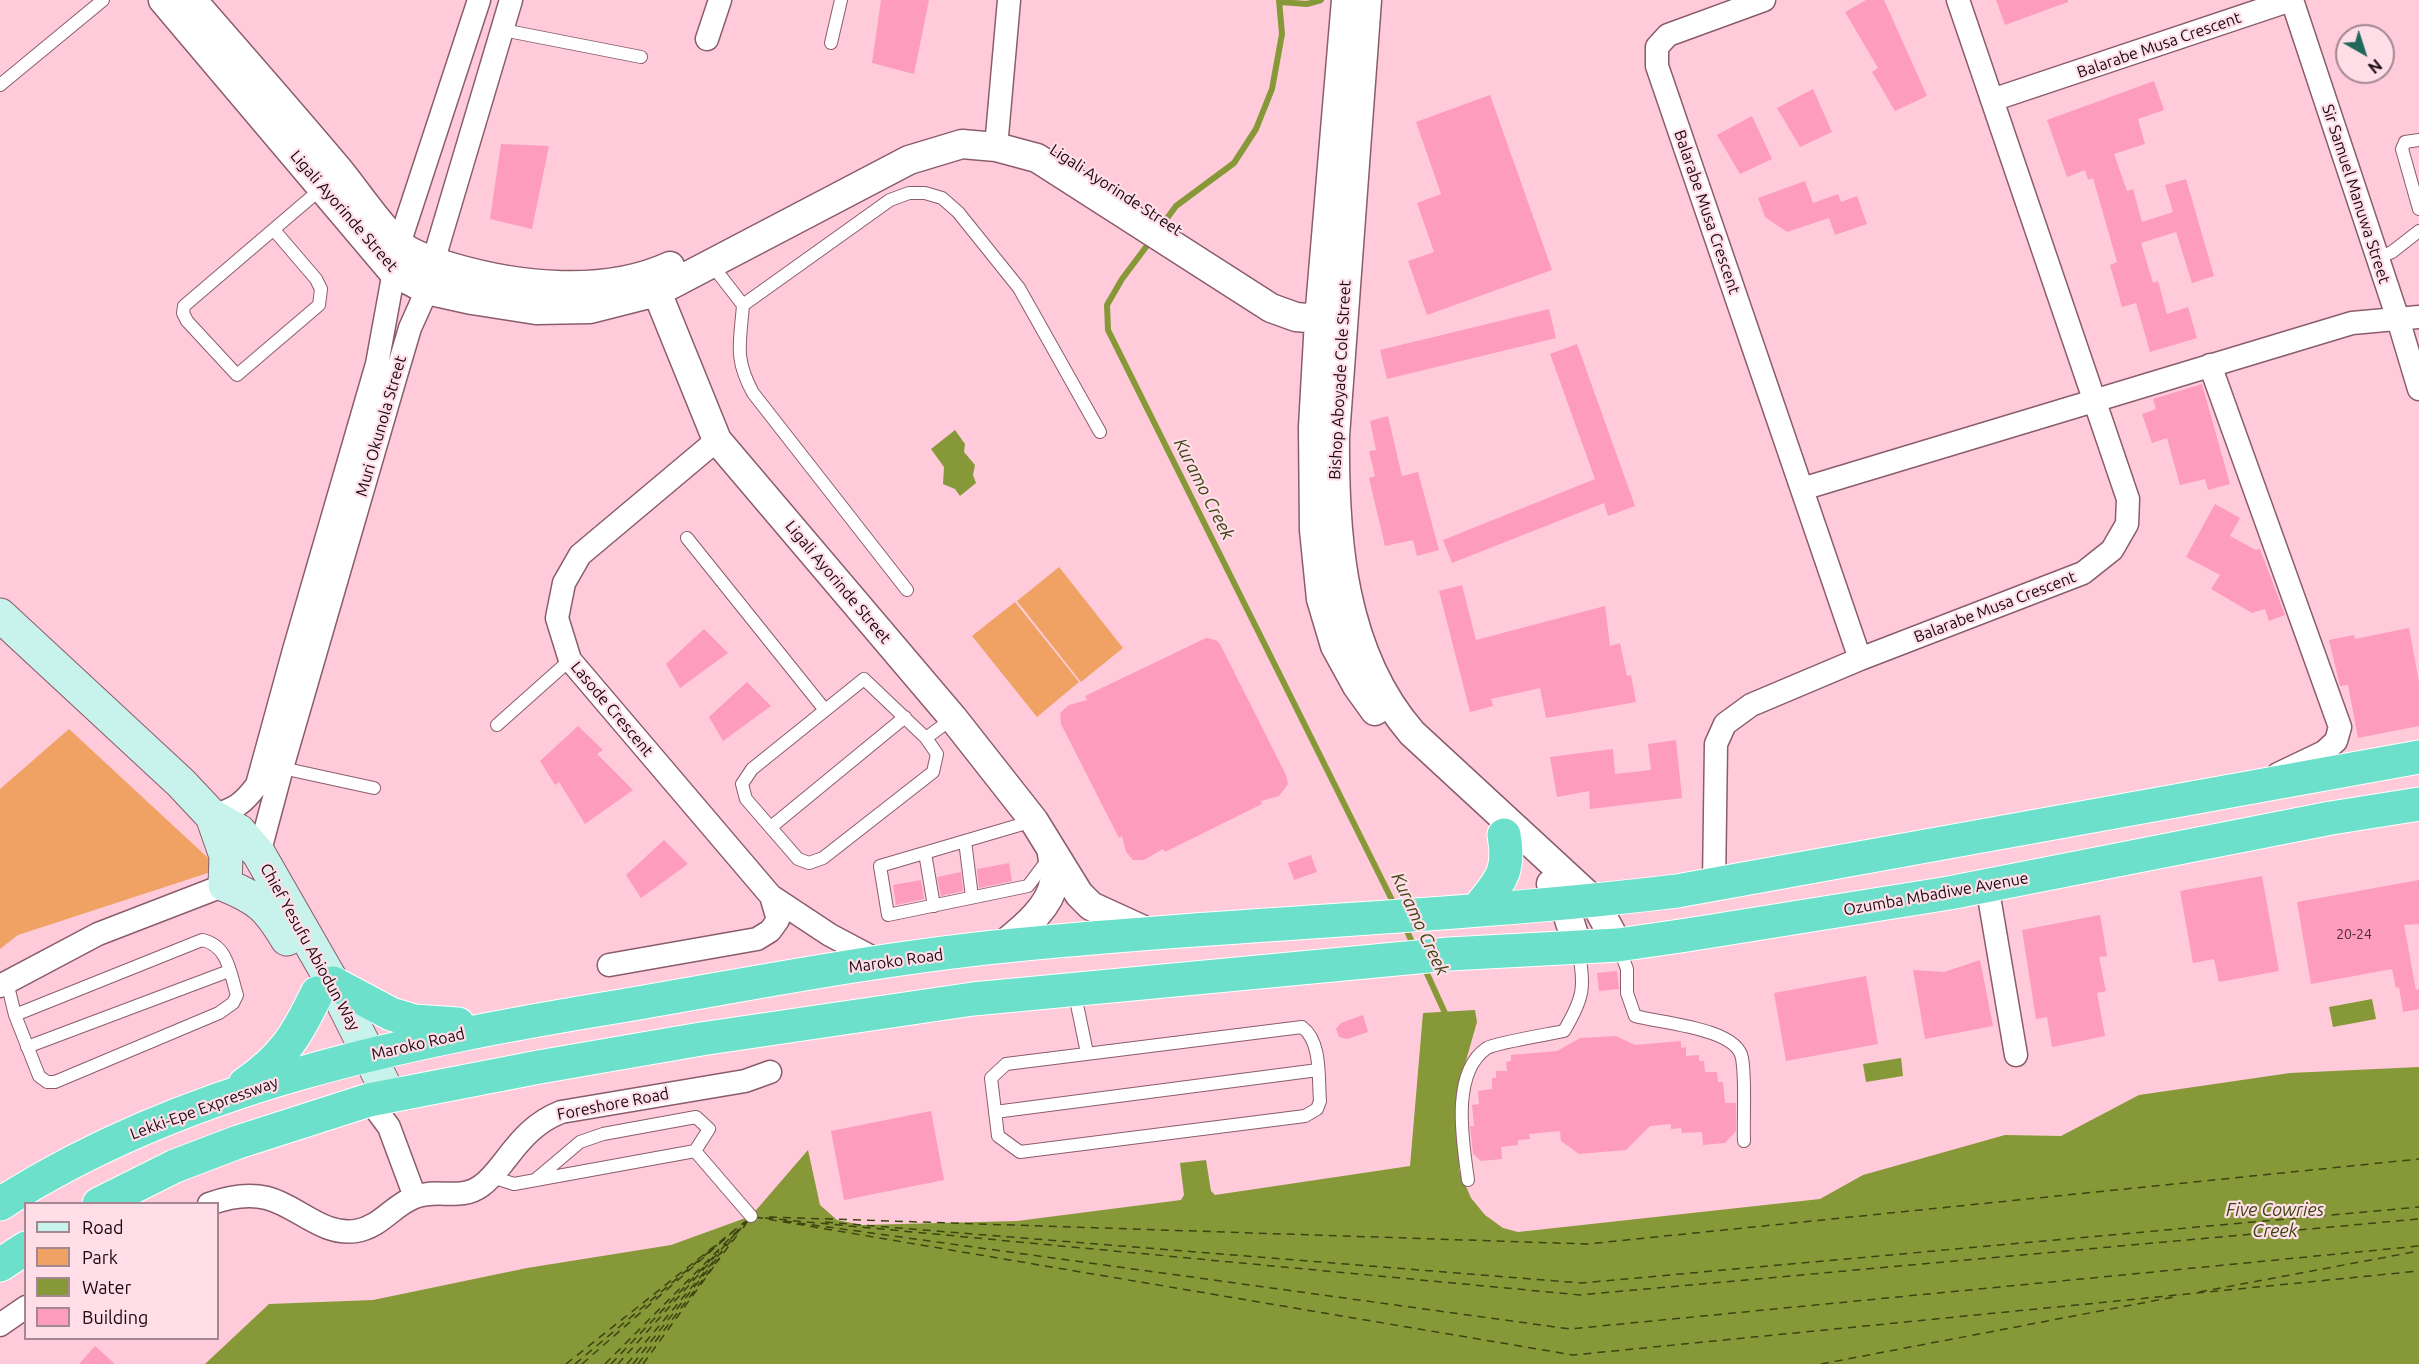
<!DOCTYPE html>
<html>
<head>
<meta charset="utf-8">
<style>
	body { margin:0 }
	#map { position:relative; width:2419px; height:1364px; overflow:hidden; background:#ffcbda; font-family:Ubuntu,sans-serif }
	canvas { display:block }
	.legend { position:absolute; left:24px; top:1202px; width:195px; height:138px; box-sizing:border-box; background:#ffdee8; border:2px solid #a38891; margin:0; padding:8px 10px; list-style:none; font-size:18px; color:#19080e }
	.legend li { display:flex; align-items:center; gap:12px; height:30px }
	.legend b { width:30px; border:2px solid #a38891 }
	.north { position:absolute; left:2335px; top:24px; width:60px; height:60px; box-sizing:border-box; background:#ffdee8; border:2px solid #a38891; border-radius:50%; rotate:141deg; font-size:16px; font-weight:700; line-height:24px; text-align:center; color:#19080e }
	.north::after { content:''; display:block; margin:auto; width:21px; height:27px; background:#21675a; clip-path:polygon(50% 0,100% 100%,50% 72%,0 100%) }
</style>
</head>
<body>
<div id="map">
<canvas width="2419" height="1364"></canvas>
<ul class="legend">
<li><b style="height:8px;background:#c8f3ec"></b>Road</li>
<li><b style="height:16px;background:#efa264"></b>Park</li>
<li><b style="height:16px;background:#879838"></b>Water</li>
<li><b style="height:16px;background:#fd9cbd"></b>Building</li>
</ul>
<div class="north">N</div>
</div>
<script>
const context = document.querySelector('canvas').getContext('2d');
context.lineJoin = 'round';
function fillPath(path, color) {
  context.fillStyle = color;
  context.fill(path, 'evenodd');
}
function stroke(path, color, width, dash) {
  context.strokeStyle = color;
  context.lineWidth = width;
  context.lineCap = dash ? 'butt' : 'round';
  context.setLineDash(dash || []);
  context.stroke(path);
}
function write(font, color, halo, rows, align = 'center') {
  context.font = font + ' Ubuntu,sans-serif';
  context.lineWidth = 4.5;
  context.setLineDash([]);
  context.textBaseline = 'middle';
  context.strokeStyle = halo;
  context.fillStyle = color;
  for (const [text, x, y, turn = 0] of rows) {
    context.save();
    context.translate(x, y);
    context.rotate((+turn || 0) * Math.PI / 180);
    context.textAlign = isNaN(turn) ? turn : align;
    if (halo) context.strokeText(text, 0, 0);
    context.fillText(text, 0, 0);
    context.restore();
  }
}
const green = new Path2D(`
	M1059,567L1123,648L1081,682L1017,601Z
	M1015,602L1079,682L1037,717L972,636Z
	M69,729L220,869L18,935L0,949V789Z`);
const water = new Path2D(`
	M955,430L965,444L964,452L975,465L973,475L976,483L960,496L955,489L943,484L944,467L931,449Z
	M2372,999L2376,1019L2333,1027L2329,1007Z
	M1475,1010L1477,1022L1463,1071L1459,1170L1471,1198L1485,1215L1503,1228L1518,1232L1820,1199L1863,1175L2005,1135L2061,1136L2139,1095L2290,1073L2419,1067V1364H205L269,1304L373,1300L527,1268L671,1245L751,1216L808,1150L820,1205L837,1220L862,1225L1017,1221L1181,1200L1184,1195L1180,1163L1206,1160L1211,1191L1215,1195L1410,1166L1423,1013Z
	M1901,1058L1903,1076L1866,1082L1863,1064Z`);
const stream = new Path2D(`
	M1280,2L1307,4L1321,0
	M1160,228L1176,206L1234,163L1256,129L1272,89L1282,34L1279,0
	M1152,239L1122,279L1107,305L1108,330L1395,906
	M1405,926L1414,947
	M1424,967L1445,1013`);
const ferry = new Path2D(`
	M755,1217L1573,1355L2419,1271
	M769,1217L1587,1244L2419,1159
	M765,1218L1580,1295L2419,1219
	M784,1221L1570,1329L2419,1246
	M825,1222L1581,1283L2419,1207
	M743,1228L749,1219
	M736,1234L743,1226
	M2199,1292L2419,1251
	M566,1364L746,1221
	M575,1364L717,1245
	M582,1364L735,1230
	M605,1364L746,1222
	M611,1364L719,1251
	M618,1364L736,1233
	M627,1364L733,1238
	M633,1364L722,1252
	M638,1364L738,1234
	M643,1364L720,1258
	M1821,1364L2179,1296`);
const building = new Path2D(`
	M881,0H929L914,74L872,63Z
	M1866,0H1884L1927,96L1895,111L1872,72L1878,68L1845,12Z
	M1996,0H2068V2L2005,25Z
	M2154,81L2164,110L2138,119L2145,144L2114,154L2127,191L2133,189L2142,222L2173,212L2165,185L2186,179L2214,276L2192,283L2176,232L2141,243L2153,283L2158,281L2167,314L2188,307L2197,338L2150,352L2136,303L2122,307L2110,265L2117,262L2093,178L2088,180L2085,170L2067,177L2047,120Z
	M1813,89L1832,132L1800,147L1777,108Z
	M1490,95L1552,270L1427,315L1408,261L1434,252L1417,203L1441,194L1416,122Z
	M1752,116L1772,159L1740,174L1717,135Z
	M501,144L549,146L532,229L490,219Z
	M1805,181L1813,203L1838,194L1841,202L1857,196L1867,224L1835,235L1829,218L1787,232L1765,217L1758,198Z
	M1549,309L1556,338L1387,379L1380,350Z
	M1577,344L1635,506L1608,516L1604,503L1452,563L1443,540L1595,479L1550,354Z
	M2202,384L2230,484L2208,490L2205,479L2180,485L2167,438L2152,443L2142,414L2156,409L2153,399Z
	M1388,416L1402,476L1418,472L1439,550L1417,556L1413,540L1385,546L1369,478L1375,476L1369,451L1376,450L1370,421Z
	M2215,504L2240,518L2230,536L2256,550L2260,549L2285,615L2269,621L2265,609L2252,613L2211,589L2220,575L2186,557Z
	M1462,585L1476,640L1605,606L1610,646L1620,643L1627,676L1631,675L1636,702L1546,718L1540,688L1491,699L1493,706L1470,712L1439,591Z
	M2409,628L2419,682V726L2358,738L2348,685L2340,686L2329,640L2354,635L2355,639Z
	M704,629L728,653L680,688L666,664Z
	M1206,638L1216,640L1220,644L1286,775L1288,784L1279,796L1261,801L1262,804L1165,852L1163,849L1144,860H1133L1126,852L1122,836L1119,838L1061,724L1060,713L1069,705L1087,700L1085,696Z
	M747,682L771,706L723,741L709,717Z
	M578,726L603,750L597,754L633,790L585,824L559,782L555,785L540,761Z
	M1676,740L1682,798L1590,809L1589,791L1557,797L1550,757L1613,749L1615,774L1651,770L1648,744Z
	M664,840L688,864L641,898L626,875Z
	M1311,855L1317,872L1294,880L1288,863Z
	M1009,863L1012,881L979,888L977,869Z
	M961,872L963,891L941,896L937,877Z
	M2262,876L2279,971L2219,982L2214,959L2193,963L2180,891Z
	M921,880L924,899L896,905L893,885Z
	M2419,880V924L2404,925L2416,990L2419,989V1009L2403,1012L2399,987L2396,988L2392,969L2311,984L2297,902Z
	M2100,915L2107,956L2099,957L2106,991L2097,993L2105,1036L2052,1047L2047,1017L2036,1019L2022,930Z
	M1980,960L1993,1026L1925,1039L1913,970L1944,972Z
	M1617,971L1619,989L1599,991L1597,973Z
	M1866,976L1878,1044L1786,1061L1774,993Z
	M1363,1015L1368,1032L1347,1039L1339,1037L1336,1029L1341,1023Z
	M1616,1036L1635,1045L1681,1041V1048L1686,1047V1056L1699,1055V1061H1704L1705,1072H1717L1718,1082H1723L1725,1103H1736V1131L1725,1143L1703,1145L1702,1132L1682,1133L1681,1128L1671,1129V1124L1650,1126L1626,1150L1579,1154L1561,1141L1560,1131L1529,1134L1530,1139L1518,1140V1145L1501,1147L1502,1159L1481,1161L1473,1154L1470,1126H1474L1472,1105L1479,1104L1478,1091L1492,1089V1078H1496V1071H1507L1506,1062L1511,1061V1055L1557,1051L1580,1038Z
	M931,1111L944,1180L844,1200L831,1131Z
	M95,1346L115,1364H79Z`);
const service = new Path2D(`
	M503,30L641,57
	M831,43L841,0
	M0,85L103,0
	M2419,140L2405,142L2402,149L2419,209
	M274,230L316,279L321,289L319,305L237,375L187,321L183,313L184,306L322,188
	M2378,258L2392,252L2419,231
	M712,265L743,305C740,344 734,358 753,393L907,590
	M743,305L890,200L909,193H925L942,198L958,212L1019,288L1100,432
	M687,538L825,710
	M864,679L926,738L937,754L933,772L823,858L809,863L798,859L746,799L742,784L752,769Z
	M497,725L570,660
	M926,738L953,718
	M282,768L374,788
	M1033,821L880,866L888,915L1028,886L1049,858
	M771,827L905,717
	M965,841L972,897
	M925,853L934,906
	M202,940C228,945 230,973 237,995L233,1003L219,1013L55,1082H47L39,1076L15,1015Z
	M1618,945L1627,969V993L1635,1016C1660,1023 1737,1028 1742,1058C1746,1081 1743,1116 1744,1141
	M7,982L15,1015
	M1074,990L1087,1053
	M1302,1027C1322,1042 1318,1077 1320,1101L1317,1109L1305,1116L1020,1152L998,1136L991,1078L1006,1064Z
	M27,1047L229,971
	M995,1112L1318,1070
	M492,1177L514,1184L695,1151L751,1216
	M535,1180L580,1142L603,1134L696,1117L709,1129L695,1151
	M1468,1180C1463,1143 1450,1073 1487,1048C1495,1043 1550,1034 1564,1031C1583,999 1586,987 1578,950`);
const minor = new Path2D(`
	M1764,0L1668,35L1657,47V66L1860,659
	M2292,0L2398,319L2419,389
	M707,39L720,0
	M1992,100L2291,0
	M996,147L1009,0
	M2210,365L2340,727L2336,741L2324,752L2278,774
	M1802,489L2352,323L2419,317
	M212,816C235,809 243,804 257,785L294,650L377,364L399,244L479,0
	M259,854L282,768L394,382L410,328L427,290L433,262L511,0
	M1714,884L1716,744L1725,724L1751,705L1860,659L2083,573L2112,550L2127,524L2128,499L1958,0
	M1987,885L2016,1055
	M771,896L830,935L881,962
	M609,965L757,939L770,931L778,920L771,896L570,660L557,618L564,583L580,555L717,440
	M0,986L98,934L225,885
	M369,1100L389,1127L415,1197
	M209,1204C228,1197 247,1193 267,1198C298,1206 322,1236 356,1231C381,1227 393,1205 415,1197C437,1188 461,1201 481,1186C492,1178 498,1169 506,1159C522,1138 536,1122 561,1112L745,1081L770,1072
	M0,1325L26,1307`);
const tertiary = new Path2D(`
	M163,0L393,272L427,290L472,300L536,310L590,309L657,292L909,160L962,144L996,147L1037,158L1271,308L1296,317L1343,321
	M192,0C241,56 290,112 338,169C357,192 377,223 398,243C411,255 434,262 451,267C519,287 604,296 670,266
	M1346,0L1319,320L1313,427L1314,530L1321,599L1335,646L1357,686L1375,711
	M1367,0L1335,436C1334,539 1342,652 1412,733L1594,901L1618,945
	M652,275L657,292L717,440L953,718L1034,821L1079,894L1091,906L1150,933
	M1551,884L1564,904L1578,947
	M1002,946C1021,930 1050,908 1054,882C1056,873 1053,862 1052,854`);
const secondary = new Path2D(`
	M0,615L181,783L212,816L239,831L259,854L333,983L389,1095
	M212,816L226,856L225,885C259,899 268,907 287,939`);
const trunk = new Path2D(`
	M1477,910C1499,882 1511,873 1504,835
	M333,983L391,1014L414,1021L458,1024
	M245,1084C284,1057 297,1035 317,993
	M0,1204C185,1085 407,1041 621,1006C749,984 876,959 1005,946C1229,923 1454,918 1677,891L2419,757
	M99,1204L175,1166L238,1142L369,1100L539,1067L701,1039L973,999L1449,954L1618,945L1687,935L1949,893L2331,818L2419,804
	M0,1265L26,1248`);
const numberNames = [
	["20-24",2354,934]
];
const streetNames = [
	["Balarabe Musa Crescent",2159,45,-19],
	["Ligali Ayorinde Street",1116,190,33],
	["Sir Samuel Manuwa Street",2356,194,72],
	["Ligali Ayorinde Street",344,211,49],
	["Balarabe Musa Crescent",1707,212,71],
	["Bishop Aboyade Cole Street",1340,380,-87],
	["Muri Okunola Street",381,426,-74],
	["Ligali Ayorinde Street",838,582,50],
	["Balarabe Musa Crescent",1995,607,-21],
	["Lasode Crescent",612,709,50],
	["Ozumba Mbadiwe Avenue",1936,894,-10],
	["Chief Yesufu Abiodun Way",310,947,61],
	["Maroko Road",896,961,-8],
	["Maroko Road",418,1044,-13],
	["Foreshore Road",613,1104,-11],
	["Lekki-Epe Expressway",204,1108,-20]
];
const waterNames = [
	["Kuramo Creek",1204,489,63],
	["Kuramo Creek",1420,924,65],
	["Five Cowries",2275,1210],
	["Creek",2275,1231]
];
fillPath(green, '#efa264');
fillPath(water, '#879838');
stroke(stream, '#879838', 6);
stroke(ferry, '#3c4411', 1.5, [8, 6]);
fillPath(building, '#fd9cbd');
stroke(service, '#8a5d6b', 14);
stroke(minor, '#8a5d6b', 25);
stroke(tertiary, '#8a5d6b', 31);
stroke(secondary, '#8a5d6b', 35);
stroke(trunk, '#fff', 35);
stroke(service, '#fff', 12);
stroke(minor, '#fff', 22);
stroke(tertiary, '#fff', 28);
stroke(secondary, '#c8f3ec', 33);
stroke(trunk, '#6ce0cb', 33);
write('14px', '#522d3a', null, numberNames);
write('16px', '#19080e', '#ffdee8', streetNames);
write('italic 18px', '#3c4411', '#ffdee8', waterNames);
</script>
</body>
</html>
